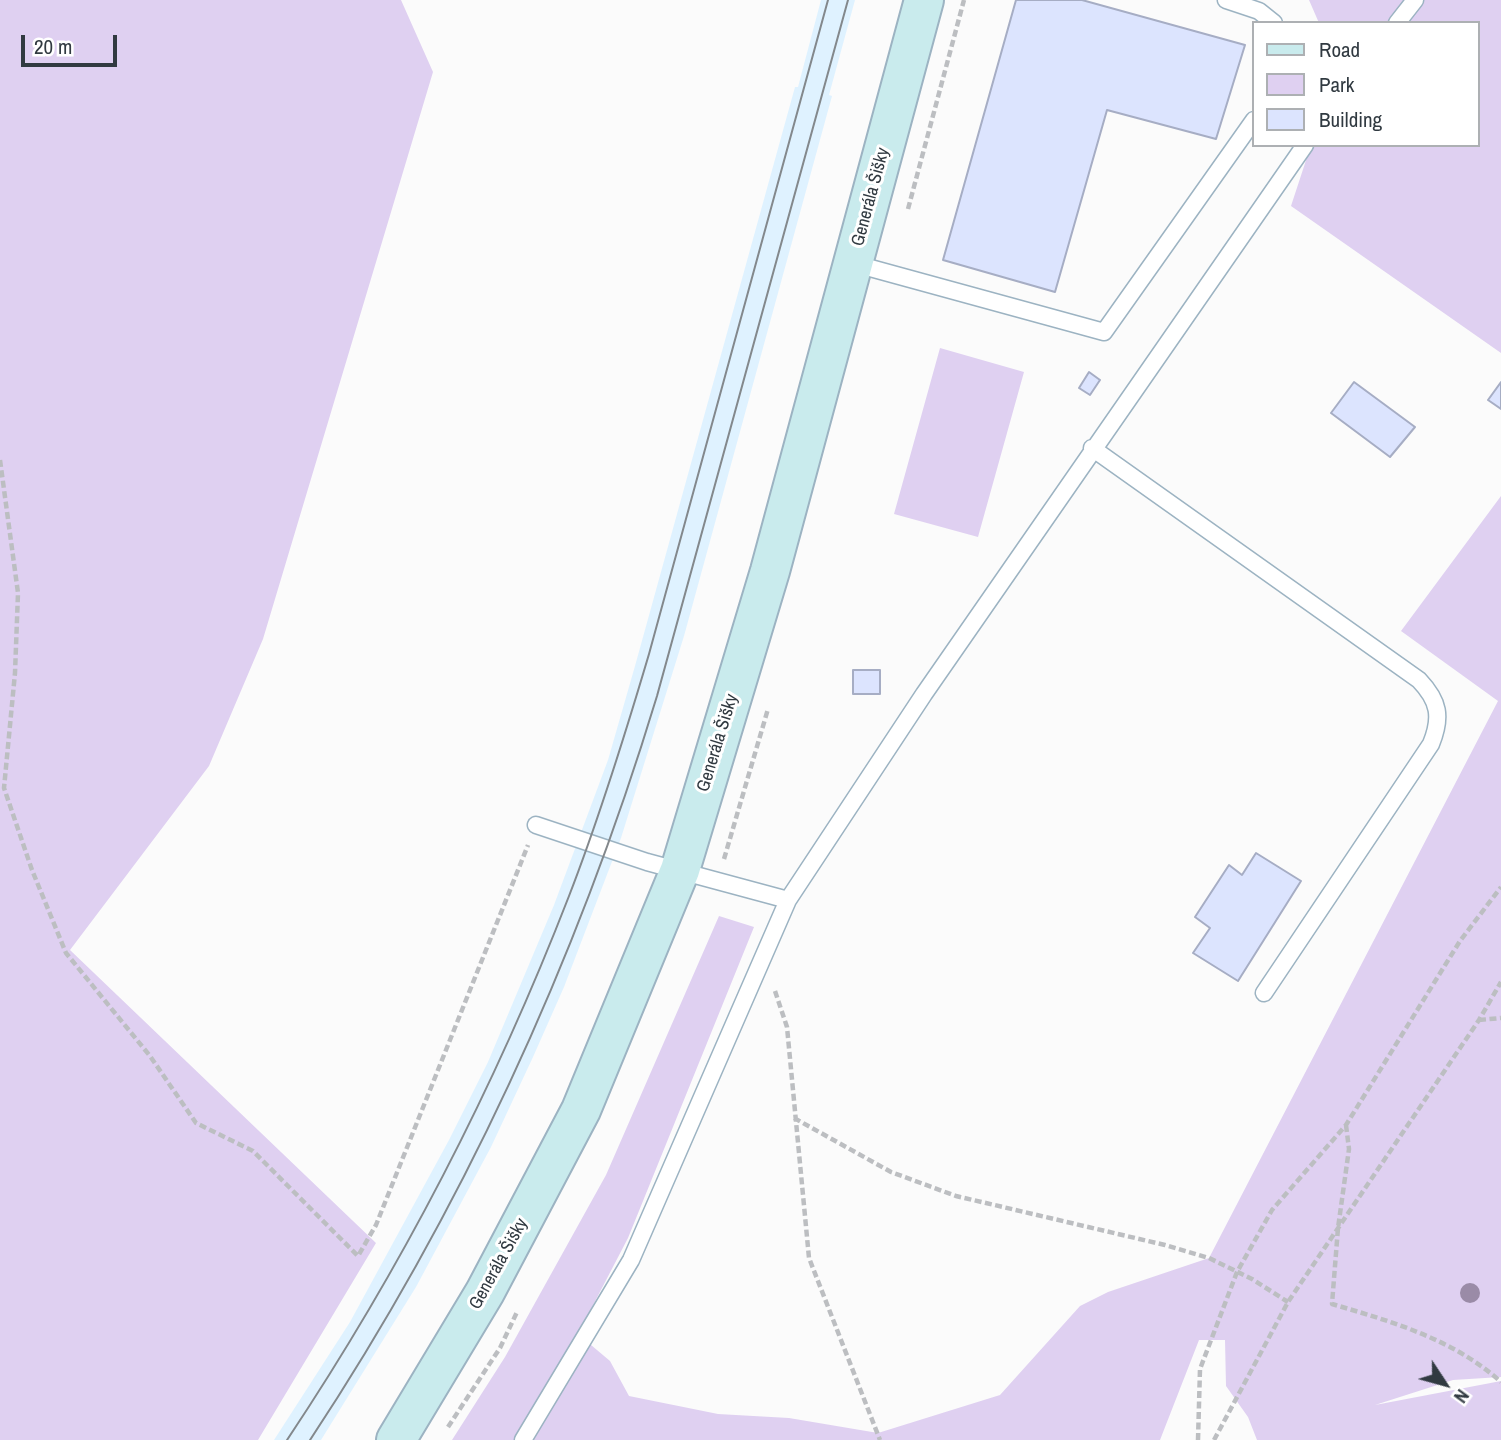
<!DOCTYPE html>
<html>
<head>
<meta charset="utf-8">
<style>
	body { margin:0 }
	#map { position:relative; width:1501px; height:1440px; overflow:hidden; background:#fbfbfb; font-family:"Archivo Narrow",sans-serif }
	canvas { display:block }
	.legend { position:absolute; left:1252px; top:21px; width:228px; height:126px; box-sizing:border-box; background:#fff; border:2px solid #adb0b3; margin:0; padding:9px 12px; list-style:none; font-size:21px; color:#313a41 }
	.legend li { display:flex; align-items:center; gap:14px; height:35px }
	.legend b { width:35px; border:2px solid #adb0b3 }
	.north { position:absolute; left:1410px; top:1349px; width:70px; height:70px; -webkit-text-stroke:5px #fff; paint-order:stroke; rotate:126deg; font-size:19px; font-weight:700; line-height:28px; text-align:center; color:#313a41 }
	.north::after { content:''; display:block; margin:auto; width:24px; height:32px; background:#313a41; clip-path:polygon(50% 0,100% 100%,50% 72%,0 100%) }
	.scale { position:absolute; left:21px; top:35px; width:96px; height:32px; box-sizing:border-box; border:4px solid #313a41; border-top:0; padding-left:9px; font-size:21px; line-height:24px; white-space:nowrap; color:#313a41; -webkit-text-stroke:5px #fff; paint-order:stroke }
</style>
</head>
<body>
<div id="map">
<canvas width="1501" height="1440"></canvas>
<ul class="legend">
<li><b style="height:9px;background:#c9ebed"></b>Road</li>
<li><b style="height:19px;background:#dfd0f1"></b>Park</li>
<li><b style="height:19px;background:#dce4fe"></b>Building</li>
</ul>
<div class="north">N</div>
<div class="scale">20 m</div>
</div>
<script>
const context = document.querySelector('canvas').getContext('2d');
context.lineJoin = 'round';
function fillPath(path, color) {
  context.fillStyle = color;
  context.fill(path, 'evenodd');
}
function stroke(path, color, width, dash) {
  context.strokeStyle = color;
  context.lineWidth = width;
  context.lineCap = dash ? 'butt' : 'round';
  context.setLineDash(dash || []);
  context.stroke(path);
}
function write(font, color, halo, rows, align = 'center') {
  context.font = font + ' "Archivo Narrow",sans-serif';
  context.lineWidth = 6;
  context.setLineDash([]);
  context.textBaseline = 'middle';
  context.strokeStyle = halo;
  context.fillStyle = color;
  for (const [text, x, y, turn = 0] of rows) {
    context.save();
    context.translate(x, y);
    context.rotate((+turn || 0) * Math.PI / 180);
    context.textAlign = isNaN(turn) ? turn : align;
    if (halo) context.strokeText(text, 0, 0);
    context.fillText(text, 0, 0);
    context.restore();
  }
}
const built = new Path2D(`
	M821,0H855L829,95L832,96L684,636L621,838L564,987L533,1057L491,1147L416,1287L321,1440H274L350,1322L449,1140L488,1062L554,905L608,760L635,666L795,87H798Z`);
const green = new Path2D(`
	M0,0H401L433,72L263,639L209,766L70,950L376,1243L258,1440H0Z
	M1309,0H1501V353L1291,206L1311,145H1478V23H1319Z
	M940,348L1024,372L978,537L894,514Z
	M1501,496V1377L1453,1380L1375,1405L1501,1381V1440H1257L1248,1417L1226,1386L1225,1340H1199L1160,1440H452L505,1357L606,1175L719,916L754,927L628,1238L578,1334L610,1361L629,1396L718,1414L789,1418L878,1433L1000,1395L1080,1306L1108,1292L1209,1258L1498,701L1401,631Z`);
const building = new Path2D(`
	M1016,0H1082L1245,45L1216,139L1107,110L1055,292L943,260Z
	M1089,372L1100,380L1090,395L1079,388Z
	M1354,382L1415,427L1390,457L1331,413Z
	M1501,382V409L1488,400Z
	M853,670H880V694H853Z
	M1256,853L1301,881L1238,981L1193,953L1210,928L1195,917L1229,865L1242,875Z`);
const path = new Path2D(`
	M908,209L964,0
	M0,460L18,593L15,673L4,788L32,870L66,953L150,1056L196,1123L253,1151L358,1256L376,1225L528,845
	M724,859L768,709
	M775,991L787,1027L809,1258L880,1440
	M1479,1020L1501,1018
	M794,1118L891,1172L956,1196L1165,1245L1209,1258L1252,1279L1288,1302
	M1346,1125L1349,1149L1338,1228L1332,1304C1393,1322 1453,1339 1501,1382
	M448,1427L500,1348L517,1312
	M1198,1440L1200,1369L1237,1272L1272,1210L1346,1125L1460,941L1501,887
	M1214,1440L1288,1302L1479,1020L1501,982`);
const lane = new Path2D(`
	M1226,0L1259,11L1274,23
	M1397,23L1415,0
	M852,263L1104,332L1254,120
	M1092,448L1419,680C1439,701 1442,717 1431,744L1264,993
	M536,825L647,862L788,900L924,694L1305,145
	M523,1440L631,1260L788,900`);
const secondary = new Path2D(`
	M396,1440L485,1292L581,1110L680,870L770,571L924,0`);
const tram = new Path2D(`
	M287,1440C401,1269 495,1087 569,896C600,816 625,735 649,654L828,0
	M310,1440C462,1210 577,960 657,696L848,0`);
const trees = [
	[1470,1293]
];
const streetNames = [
	["Generála Šišky",871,197,-75],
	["Generála Šišky",718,743,-73],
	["Generála Šišky",499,1264,-61]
];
fillPath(built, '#dff2ff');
fillPath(green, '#dfd0f1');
fillPath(building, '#dce4fe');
stroke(building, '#a6adc4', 2);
stroke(lane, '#9cb3c2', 19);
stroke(secondary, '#9cb3c2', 42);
stroke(path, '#bcbec1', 4.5, [7, 3.5]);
stroke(lane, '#fff', 16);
stroke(secondary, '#c9ebed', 38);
stroke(tram, '#83888c', 2);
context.fillStyle = '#9a8ba7';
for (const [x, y] of trees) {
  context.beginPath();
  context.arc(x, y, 10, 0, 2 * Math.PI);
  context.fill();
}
write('18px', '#313a41', '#fff', streetNames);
</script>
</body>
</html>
